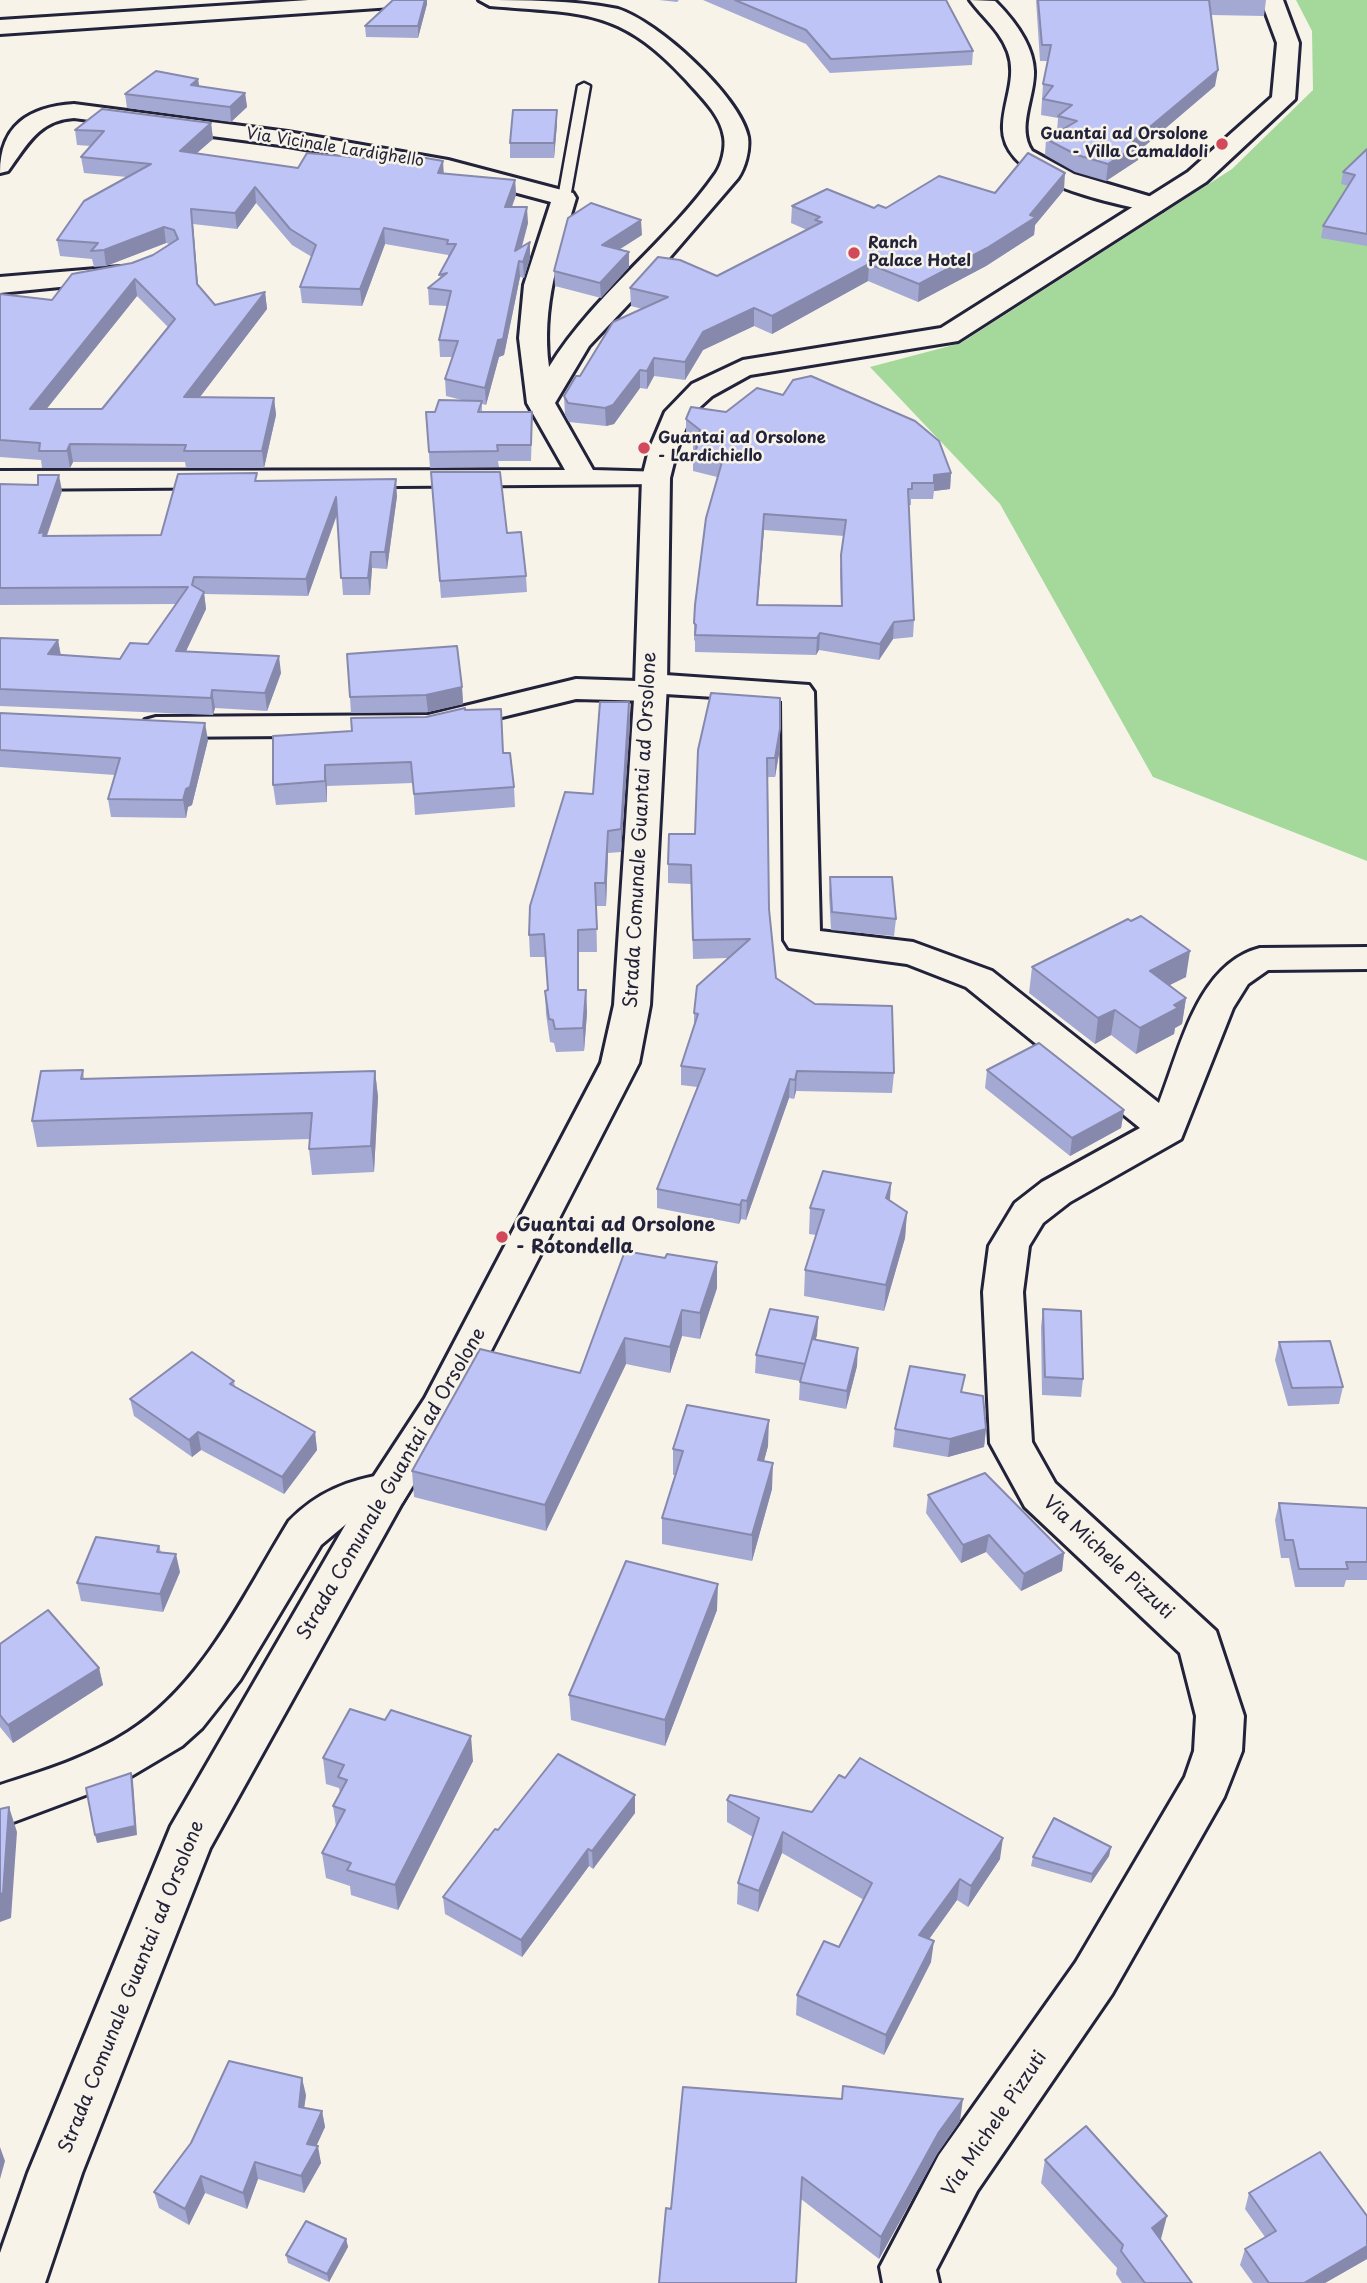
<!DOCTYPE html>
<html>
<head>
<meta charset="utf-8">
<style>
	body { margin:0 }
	canvas { display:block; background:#f7f3e8 }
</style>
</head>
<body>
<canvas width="1367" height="2283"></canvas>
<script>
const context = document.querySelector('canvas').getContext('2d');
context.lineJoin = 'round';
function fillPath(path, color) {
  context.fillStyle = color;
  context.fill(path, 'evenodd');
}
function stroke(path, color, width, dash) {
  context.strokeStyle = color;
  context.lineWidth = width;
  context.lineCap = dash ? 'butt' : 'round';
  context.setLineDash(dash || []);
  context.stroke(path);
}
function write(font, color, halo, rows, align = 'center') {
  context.font = font + ' "Playpen Sans",sans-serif';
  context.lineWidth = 5;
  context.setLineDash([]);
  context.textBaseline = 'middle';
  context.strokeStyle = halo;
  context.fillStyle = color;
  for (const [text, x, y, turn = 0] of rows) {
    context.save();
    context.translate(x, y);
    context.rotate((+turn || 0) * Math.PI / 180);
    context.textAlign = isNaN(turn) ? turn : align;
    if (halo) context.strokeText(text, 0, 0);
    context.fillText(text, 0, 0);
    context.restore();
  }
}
const green = new Path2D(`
	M1296,0H1367V861L1153,777L1000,504L870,367L961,343L1232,169L1313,90L1312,31Z`);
const service = new Path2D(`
	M584,83L590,86L570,198L564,202L558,198L578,86Z`);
const minor = new Path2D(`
	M309,0H418L407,6L0,34V20Z
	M479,0C525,0 573,0 618,9C657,21 740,96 748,137C750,150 745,168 738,178L639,293L589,346L555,403L593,470L666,472L670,478L666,484L0,489V471L565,470L527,403L519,338L524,285L551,202L446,174L288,146L74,118C39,120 27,145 8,171L0,173C0,125 29,107 74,104L288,132L448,160L573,193L576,198C559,255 541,307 549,367C594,294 667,243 716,173C722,164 726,148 724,137C721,115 700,96 686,80C619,7 582,14 490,6Z
	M970,0L995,1C1013,19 1033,44 1034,71C1035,97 1016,127 1032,151L1074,174L1162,200L1165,205L1162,210L1153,212C1110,202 999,183 1003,125C1004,100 1017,77 1008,52C1000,30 983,18 970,0Z
	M120,267L129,270L133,275L129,280L0,293V277Z
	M651,674L809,685L814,692L820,931L913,942L992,971L1159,1103C1180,1050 1197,964 1260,948L1367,947V969L1268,970L1248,984L1233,1008L1181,1139L1070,1202L1043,1223L1029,1246L1023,1292L1032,1442L1055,1483L1216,1631L1244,1716L1242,1751L1224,1797L1112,1994L977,2191L936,2270L939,2283H883L880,2267L939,2155L1076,1962L1185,1777L1194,1751L1196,1716L1180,1653L1025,1507L990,1443L983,1292L989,1246L1015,1203L1042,1182L1140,1128L966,987L907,964L789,948L784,940L782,701L665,694L651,701L576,699L428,735L156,737L145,734L140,727L145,720L156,717L428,715L576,679L637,681Z
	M387,1474L402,1479L409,1491L402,1503L357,1515L321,1545L240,1680L202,1728L182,1746L123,1781L0,1827V1785C44,1771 89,1757 128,1732C203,1685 244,1594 289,1521C317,1492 348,1480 387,1474Z`);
const tertiary = new Path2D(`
	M1261,0H1283L1299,43L1295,99L1206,182L958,341L750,375L712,396L691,415L677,450L670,478L667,684L650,1005L639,1063L462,1407L402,1503L210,1848L82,2173L45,2283H0V2253L28,2173L171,1826L372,1479L425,1398L601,1063L614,1005L635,684L642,478L649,450L665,412L692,384L743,360L941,328L1188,172L1272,97L1277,43Z`);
const wall = new Path2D(`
	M393,0H427V4L418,38L366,37L365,26Z
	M659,0H679L677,2Z
	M703,0H946L973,51L972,65L830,73L806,44Z
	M1036,0H1266L1264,16L1211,15L1215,86L1140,150L1138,160L1106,181L1075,172L1045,155L1046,139L1057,132L1058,118L1041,115L1043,84L1048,61H1040Z
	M198,79L199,86L245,93L247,107L231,122L127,108L125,94Z
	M557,110V124L554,158H510V143Z
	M211,123L213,139L197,153L298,168L444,174L515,180L516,195L512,207L528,223L522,247L530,242V258L524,278L520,277L504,355L499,357L486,405L482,404V412L532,428L531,461H498L499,467L430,468L426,412H435L466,401L446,396L445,379L453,357H440L439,340L447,306L429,305L428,288L439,279L448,258V255L385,244L362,306L302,303L300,287L312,257L292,245L256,203L237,229L193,224L198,285L215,305L265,292L267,309L199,398H274L276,415L264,468H186L185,462H73L70,468H42L41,460L0,457V294L52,300L132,263L153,255L170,244L166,243L106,266L94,267L92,259L60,256L57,240L127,177L84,173L81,157L91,146L77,145L75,130ZM137,296L168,327L102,409H46Z
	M1367,149V246L1321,238L1323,226L1349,186L1341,184L1343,172Z
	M1064,190L1035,225L1034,235L986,266L918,302L868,281L772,334L754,326L703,350L685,380L654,376L647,389L640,388L614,424L606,426L569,422L565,415L564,396L580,376L642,309L631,306L630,288L717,276L807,230L791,223L792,206L886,208L995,193Z
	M642,235L619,250L629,267L601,298L555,286L554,271Z
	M686,419L951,473L950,489L934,491L933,499H911V505H909L914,620L913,637L893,639L879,660L819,650L816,655L695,652V641L694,640V623L717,477L693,471V443L694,441L686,435ZM764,530L844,536L840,571L841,606L758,605Z
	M431,472L507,533L526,576L527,592L441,598Z
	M257,481L397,496L387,569L372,568L370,595H343L337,515L308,596L204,594L206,609L186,651L281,673L267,711L215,708L213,715L0,706V638L58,640L61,655L120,659L148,644L176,604L0,605V484L62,491L47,536L161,535Z
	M347,654L462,687L463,704L428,712L351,713Z
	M629,702L630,724L621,852L608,853L606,906H596L597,952H579V990H586L587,1013L584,1051L556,1052L554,1043L550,1042L546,1014L545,991L548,990L545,957H530L529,935L593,794Z
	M465,710L503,753L514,787L515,807L415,815L413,783L327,786V802L276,805L273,785L352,731Z
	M0,713L208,740L192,805L188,807L186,818L111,817L108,799L115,775L0,767Z
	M780,748L775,777H768L769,909L776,978L894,1073L892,1093L796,1091L794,1099L789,1098L746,1220L741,1219L739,1224L657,1208V1189L697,1087L681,1085V1066L694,1028V1013L728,958L693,959L691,884L668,883V864L695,834L698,750Z
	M830,877L896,919L894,936L831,930L829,894Z
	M1032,967L1186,977L1169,985L1186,998L1182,1024L1175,1028L1174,1034L1136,1054L1111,1035L1095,1044L1029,993Z
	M83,1070L84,1079L375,1071L378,1097L374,1172L312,1175L309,1149L310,1139L37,1147L32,1121Z
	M987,1070L1124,1110L1121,1128L1070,1156L985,1088Z
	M891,1183L890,1201L907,1212L905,1238L884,1311L804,1296L805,1270L816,1235L809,1234L810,1208Z
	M665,1258L717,1262V1288L700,1339L682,1336L670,1373L626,1364L546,1531L414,1497L412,1471L580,1373Z
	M1043,1309L1083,1379L1081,1397L1042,1395L1041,1327Z
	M818,1317L817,1335L815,1340L857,1366L846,1409L799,1400L800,1381L755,1373L756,1355Z
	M1279,1342L1343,1387L1339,1404L1288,1406L1275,1360Z
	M234,1381L235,1387L315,1432L317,1450L284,1494L201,1450L192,1457L134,1416L130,1399Z
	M963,1393L986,1429L984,1447L948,1457L893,1447L895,1429Z
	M768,1446L764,1461L772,1489L752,1561L662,1544V1518L675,1475H673V1449Z
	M928,1495L1064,1553L1062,1571L1021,1591L986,1552L961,1563L926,1513Z
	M1279,1503L1367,1508V1580H1346L1344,1587H1295L1289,1558H1281L1275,1520Z
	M159,1546L161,1552L180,1572L163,1612L81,1601L77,1583Z
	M717,1610L665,1746L571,1720L569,1695Z
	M0,1644L99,1668L103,1685L13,1743L0,1727Z
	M323,1758L473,1761L398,1910L351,1895L350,1886L326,1878L322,1853L336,1827L333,1806L340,1793L339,1788L326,1784Z
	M727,1800L1000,1859L968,1907L957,1900L929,1939L931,1962L884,2055L796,2015L797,1995L839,1947L864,1900L782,1853L758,1912L737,1904L738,1883L753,1837L727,1822Z
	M635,1813L593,1869L589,1866L522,1957L445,1914L443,1897L498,1830Z
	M1111,1847L1109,1856L1091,1883L1031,1866L1033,1857Z
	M306,2095L304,2108L322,2111L325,2127L316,2146L321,2163L304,2193L258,2179L247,2209L205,2193L189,2225L159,2208L154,2192Z
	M960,2121L937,2154L879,2259L801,2199L671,2209Z
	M1045,2160L1161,2239L1160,2240L1192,2283H1122L1116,2274L1117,2268L1041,2183Z
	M1249,2193L1367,2216V2259L1325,2283H1253L1240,2265L1245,2249L1265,2237L1245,2209Z
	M346,2239L348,2247L329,2282L288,2263L286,2255Z`);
const shadedWall = new Path2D(`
	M425,0H427V4L418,38V26Z
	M1218,70L1215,86L1140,150L1138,160L1106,181L1108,164L1133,141Z
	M198,79L200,93L191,85Z
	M245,93L247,107L231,122L230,107Z
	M557,110V124L554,158V143Z
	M211,123L213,139L182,166L180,151Z
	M443,161L444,176L438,173Z
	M1065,173L1064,190L1035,225L1034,235L986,266L918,302L919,284L1030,215Z
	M515,180L516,195L506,222L505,207Z
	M255,187L256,203L237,229L235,213Z
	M527,207L528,223L516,267L515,251Z
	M191,209L193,224L199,300L197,284Z
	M641,220L642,235L602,260V245Z
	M164,227L166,243L106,266L104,250Z
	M384,228L385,244L362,306L360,289Z
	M530,242V258L524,278L523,262Z
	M629,252V267L601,298L600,283Z
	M519,261L520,277L504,355L499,357L486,405L485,388Z
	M869,264L868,281L772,334V316Z
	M135,279L137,296L33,426L30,409Z
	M265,292L267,309L187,414L184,397Z
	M754,308V326L703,350L685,380V362L703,332Z
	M654,358V376L647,389V371Z
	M640,370V388L614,424L606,426L605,408Z
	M274,398L276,415L264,468L262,451Z
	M70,444L73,462L70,468L67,451Z
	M951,473L950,489L934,491V475Z
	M59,475L62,491L45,540L39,533Z
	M396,479L397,496L387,569L385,552Z
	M336,497L337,514L308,596L306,579Z
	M764,514V530L756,622L757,605Z
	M371,552L372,568L370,595L368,578Z
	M204,592L206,609L178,668L176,651Z
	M894,622L893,639L879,660L880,644Z
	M820,633L819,650L816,655L817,638Z
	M58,640L61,658L48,654Z
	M279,656L281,673L267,711L265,693Z
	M462,687L463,704L428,712L426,695Z
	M212,690L215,708L213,715L211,698Z
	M629,702L630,724L621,852V829Z
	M205,723L208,740L192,805L188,807L186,818L183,800Z
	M780,729V748L775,777V758Z
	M325,765L327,786V802L325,781Z
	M608,831V853L606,906L605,883Z
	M1190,951L1186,977L1146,997L1150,971Z
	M586,990L587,1013L584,1051L583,1028Z
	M1186,998L1182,1024L1175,1028L1174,1034L1136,1054L1140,1028L1174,1005Z
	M1115,1010L1111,1035L1095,1044L1098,1018Z
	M375,1071L378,1097L374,1172L371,1146Z
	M797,1071L796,1091L794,1099L795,1080Z
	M790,1079L789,1098L746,1220L747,1201Z
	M1124,1110L1121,1128L1070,1156L1072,1138Z
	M891,1183L889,1209L886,1198Z
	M742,1200L741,1219L739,1224L740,1205Z
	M907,1212L905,1238L884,1311L886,1285Z
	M717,1262V1288L700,1339V1313Z
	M682,1310V1336L670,1373V1347Z
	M818,1317L817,1335L804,1382L805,1364Z
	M625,1338L626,1364L546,1531L545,1505Z
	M858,1348L857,1366L846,1409L847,1391Z
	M769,1420L768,1446L757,1486L758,1460Z
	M986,1429L984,1447L948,1457L950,1439Z
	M198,1432L201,1450L192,1457L189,1440Z
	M315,1432L317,1450L284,1494L282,1477Z
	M773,1463L772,1489L752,1561V1535Z
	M989,1535L986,1552L961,1563L963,1545Z
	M1064,1553L1062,1571L1021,1591L1024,1574Z
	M176,1554L180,1572L163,1612L160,1594Z
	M718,1584L717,1610L665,1746V1720Z
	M99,1668L103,1685L13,1743L8,1725Z
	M471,1736L473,1761L398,1910L395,1885Z
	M131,1773L133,1781L137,1835L97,1843L95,1835Z
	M635,1795V1813L593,1869L592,1851Z
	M9,1807L17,1832L11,1918L0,1922V1894Z
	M783,1832L782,1853L758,1912L759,1891Z
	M1003,1838L1000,1859L968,1907L971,1886Z
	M1111,1847L1109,1856L1091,1883L1092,1874Z
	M588,1849L589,1866L522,1957L521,1940Z
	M960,1879L957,1900L917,1956L919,1935Z
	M934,1941L931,1962L884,2055L886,2035Z
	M302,2078L306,2095L302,2123L299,2107Z
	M963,2099L960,2121L937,2154L879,2259L881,2237L939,2132Z
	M322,2111L325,2127L310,2160L307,2144Z
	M318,2146L321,2163L304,2193L301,2176Z
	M0,2147L5,2161L0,2179Z
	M255,2162L258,2179L247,2209L243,2193Z
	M201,2176L205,2193L189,2225L185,2209Z
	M1167,2216L1161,2239L1146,2252L1152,2228Z
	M346,2239L348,2247L329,2282L327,2274Z
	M1367,2246V2259L1325,2283H1304Z`);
const building = new Path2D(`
	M393,0H425L418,26H365Z
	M735,0H946L973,51L831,59L806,30Z
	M1038,0H1209L1218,70L1133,141L1140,143L1108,164L1077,155L1046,139L1077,121L1058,116L1072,105L1043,99L1053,86L1043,84L1051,45H1042Z
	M156,71L198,79L191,85L245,93L230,107L125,94Z
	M102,109L211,123L180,151L298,168L307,153L399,161L403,154L443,161L438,173L515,180L505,207H527L515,251L530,242L523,262L519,261L503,339L498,340L485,388L445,379L458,341L439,340L451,291L428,288L447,273L439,275L456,244H447L448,240L384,228L360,289L300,287L316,245L290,229L255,187L235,213L191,209L197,284L215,305L265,292L184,397L274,398L262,451H184L186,445L70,444L67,451H39L40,443L0,440V294L52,300L72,274L132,263L153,255L178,239L174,230L164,227L104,250L91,251L98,243L57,240L84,201L151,164L81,157L104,131L75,130ZM135,279L175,319L102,409H30Z
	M513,110H557L554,143H510Z
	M1367,149V234L1323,226L1355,175L1343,172Z
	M1028,153L1065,173L1030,215L1036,217L987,248L919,284L869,264L772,316L754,308L703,332L685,362L654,358L647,371L640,370L613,405L605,408L568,403L564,396L576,376H580L613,322L668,297L630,288L658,257L680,260L717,276L822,222L815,220L820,217L792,206L827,189L874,208L878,205L886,208L939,176L995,193Z
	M591,203L641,220L602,245L629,252L600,283L554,271L568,218Z
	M811,376L915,421L939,441L951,473L934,475V483H912V489H908L914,620L894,622L880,644L820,633L817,638L695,635L696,625L694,623L695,605L706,518L722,462L693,455L697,447L693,443L700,430L686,419L691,407L726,412L757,388L783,395L793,380ZM764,514L846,520L841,555L842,606L757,605Z
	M439,400L482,401L478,412H532L531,445H497L498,451L429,452L426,412H435Z
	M431,472H500L507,533L521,532L526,576L440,581Z
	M257,473L255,481L396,479L385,552H371L368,578H341L336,497L306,579L194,577L192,585L204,592L176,651L279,656L265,693L212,690L211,698L0,689V638L58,640L48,654L120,659L130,643L148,644L188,587L0,588V484L38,485V475H59L39,533L44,532L43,536L161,535L178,474Z
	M457,646L462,687L426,695L350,697L347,654Z
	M711,693L780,698V729L775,758H767L769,909L776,978L815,1004L892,1006L894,1073L797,1071L795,1080L790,1079L747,1201L742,1200L740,1205L657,1189L705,1069L681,1066L698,1014L694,1013L697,986L750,939L693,940L691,865L668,864L669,834H695L698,750Z
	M600,702H629L621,829L608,831L605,883H595L597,929L578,930V990H586L583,1028L555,1029L553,1020L549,1019L545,991L548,990L544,934L529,935L530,906L565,792L593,794Z
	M465,708V710L501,709L503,753H510L514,787L414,794L411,762L325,765V781L273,785V736L352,731L351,718L426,717Z
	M0,713L205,723L190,787L186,789L183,800L108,799L120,758L0,750Z
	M830,877H892L896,919L832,912Z
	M1141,916L1190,951L1150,971L1186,998L1174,1005L1178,1008L1140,1028L1115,1010L1098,1018L1032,967L1128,919L1131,921Z
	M1039,1043L1124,1110L1072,1138L987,1070Z
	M83,1070L81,1079L375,1071L371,1146L309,1149L312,1113L32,1121L41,1071Z
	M823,1171L891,1183L886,1198L907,1212L886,1285L805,1270L824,1210L810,1208Z
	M625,1251L665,1258L667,1254L717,1262L700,1313L682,1310L670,1347L625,1338L545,1505L412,1471L480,1349L580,1373Z
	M770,1309L818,1317L805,1364L756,1355Z
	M1043,1309L1081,1311L1083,1379L1045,1377Z
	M812,1339L858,1348L847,1391L800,1382Z
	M1330,1341L1343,1387L1292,1388L1279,1342Z
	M192,1352L234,1381L230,1384L315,1432L282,1477L198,1432L189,1440L130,1399Z
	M910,1366L965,1375L961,1392L983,1396L986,1429L950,1439L895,1429Z
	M687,1405L769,1420L758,1460L773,1463L752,1535L662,1518L683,1451L673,1449Z
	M985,1473L1064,1553L1024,1574L989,1535L963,1545L928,1495Z
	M1279,1503L1367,1508V1562H1346L1348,1569H1299L1293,1540H1285Z
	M96,1537L159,1546L157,1552L176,1554L160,1594L77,1583Z
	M626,1561L718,1584L665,1720L569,1695Z
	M48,1610L99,1668L8,1725L0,1715V1644Z
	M350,1709L385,1720L391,1710L471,1736L395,1885L347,1870L351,1863L322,1853L345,1810L333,1806L347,1780L338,1777L344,1765L323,1758Z
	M558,1754L635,1795L592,1851L588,1849L521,1940L443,1897L495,1829L498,1830Z
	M860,1758L1003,1838L971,1886L960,1879L919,1935L934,1941L886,2035L797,1995L824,1941L839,1947L872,1883L783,1832L759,1891L738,1883L759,1818L727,1800L730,1795L812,1812L839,1775L845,1778Z
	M131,1773L135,1826L95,1835L86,1788Z
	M9,1807L3,1893L0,1894V1809Z
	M1054,1818L1111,1847L1092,1874L1033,1857Z
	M229,2061L302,2078L299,2107L322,2111L307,2144L318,2146L301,2176L255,2162L243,2193L201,2176L185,2209L154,2192L191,2143Z
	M843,2086L963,2099L939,2132L881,2237L802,2177L796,2283H659L666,2208L671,2209L683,2087L842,2099Z
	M1086,2126L1167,2216L1152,2228L1192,2283H1145L1121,2251L1123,2245L1045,2160Z
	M1320,2152L1367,2216V2246L1304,2283H1269L1245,2249L1276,2231L1249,2193Z
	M306,2221L346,2239L327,2274L286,2255Z`);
const markers = [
	[1222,144,7,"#d1495b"],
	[854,253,7,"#d1495b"],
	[644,448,7,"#d1495b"],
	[502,1237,7,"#d1495b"]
];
const farPoinames = [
	["Guantai ad Orsolone",1208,135,"right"],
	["- Villa Camaldoli",1208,153,"right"],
	["Ranch",868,244],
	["Palace Hotel",868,262],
	["Guantai ad Orsolone",658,439],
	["- Lardichiello",658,457]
];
const farStreetnames = [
	["Via Vicinale Lardighello",335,148,9]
];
const streetNames = [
	["Strada Comunale Guantai ad Orsolone",641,830,-87],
	["Strada Comunale Guantai ad Orsolone",392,1484,-60],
	["Via Michele Pizzuti",1108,1558,43],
	["Strada Comunale Guantai ad Orsolone",132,1987,-68],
	["Via Michele Pizzuti",995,2124,-56]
];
const poiNames = [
	["Guantai ad Orsolone",516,1226],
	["- Rotondella",516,1248]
];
fillPath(green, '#a4d99b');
stroke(service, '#22223b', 5);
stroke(minor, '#22223b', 6);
stroke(tertiary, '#22223b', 6);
fillPath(service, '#f7f3e8');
fillPath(minor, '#f7f3e8');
fillPath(tertiary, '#f7f3e8');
fillPath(wall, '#a4a9d4');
fillPath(shadedWall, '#8689ac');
fillPath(building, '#bfc4f6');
stroke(building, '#8689ac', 2);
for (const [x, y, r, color] of markers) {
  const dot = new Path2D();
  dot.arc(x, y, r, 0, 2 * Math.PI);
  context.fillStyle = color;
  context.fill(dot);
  stroke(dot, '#f7f3e8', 2.5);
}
write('bold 16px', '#22223b', '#f7f3e8', farPoinames, 'left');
write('16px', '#22223b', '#f7f3e8', farStreetnames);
write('19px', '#22223b', '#f7f3e8', streetNames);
write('bold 19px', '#22223b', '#f7f3e8', poiNames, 'left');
</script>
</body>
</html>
